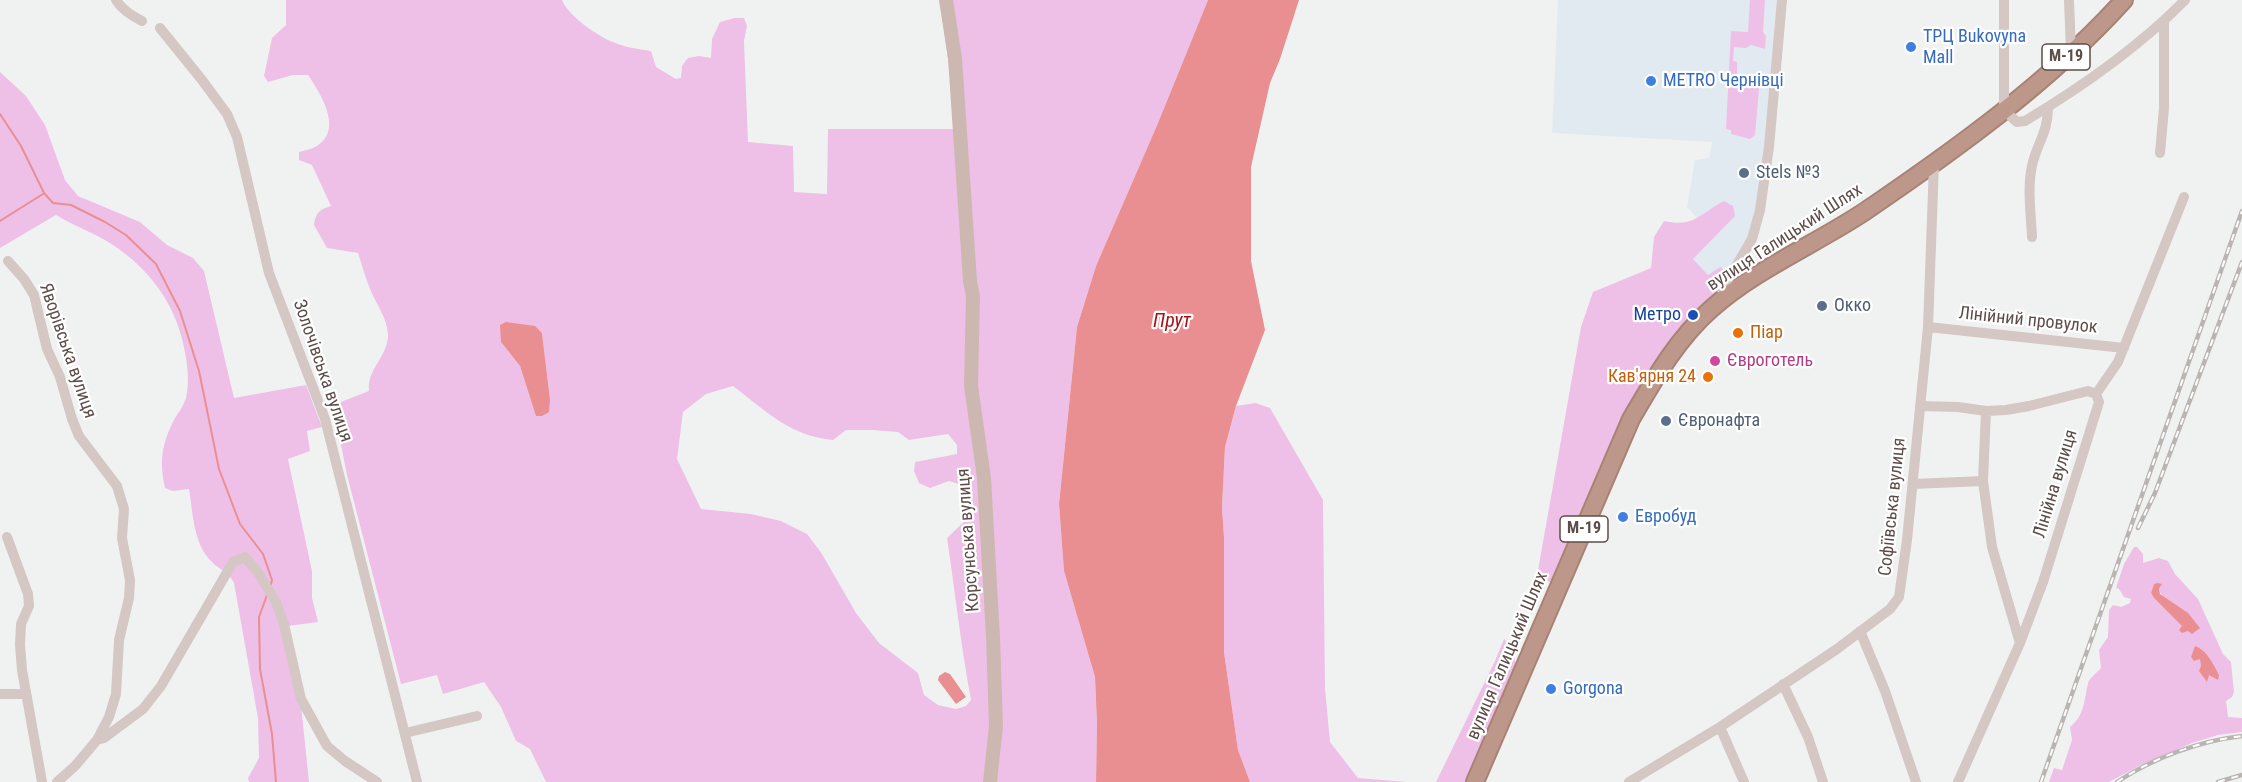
<!DOCTYPE html>
<html>
<head>
<meta charset="utf-8">
<style>
	body { margin:0 }
	canvas { display:block; background:#f0f2f2 }
</style>
</head>
<body>
<canvas width="2242" height="782"></canvas>
<script>
const context = document.querySelector('canvas').getContext('2d');
context.lineJoin = 'round';
function fillPath(path, color) {
  context.fillStyle = color;
  context.fill(path, 'evenodd');
}
function stroke(path, color, width, dash) {
  context.strokeStyle = color;
  context.lineWidth = width;
  context.lineCap = dash ? 'butt' : 'round';
  context.setLineDash(dash || []);
  context.stroke(path);
}
function write(font, color, halo, rows, align = 'center') {
  context.font = font + ' "Roboto Condensed",sans-serif';
  context.lineWidth = 4.5;
  context.setLineDash([]);
  context.textBaseline = 'middle';
  context.strokeStyle = halo;
  context.fillStyle = color;
  for (const [text, x, y, turn = 0] of rows) {
    context.save();
    context.translate(x, y);
    context.rotate((+turn || 0) * Math.PI / 180);
    context.textAlign = isNaN(turn) ? turn : align;
    if (halo) context.strokeText(text, 0, 0);
    context.fillText(text, 0, 0);
    context.restore();
  }
}
const commercial = new Path2D(`
	M1558,0H1780L1768,147L1751,238L1730,273L1708,275L1693,259L1712,207L1698,219L1687,207L1695,160L1709,158L1712,142L1552,133Z`);
const green = new Path2D(`
	M286,0H562C568,16 601,39 618,44C628,48 640,49 651,51L656,67L676,79L681,78L682,66L688,58L699,56L711,58L712,39L720,22L735,18H744L747,26L744,41L748,142L793,146L794,192L827,194L828,129H953L952,90L940,0H1208L1158,123L1096,266L1077,327L1059,504L1064,571L1095,677L1097,724L1096,782H546L530,749L516,741L501,707L484,682L443,694L437,675L401,684L347,475L333,405L369,391C367,368 387,358 388,336C388,319 376,304 370,289C365,277 362,265 358,253L327,248L314,225C316,212 319,210 331,206L312,165L299,160V152C305,150 312,149 317,146C344,129 320,93 308,75H293L268,82L264,76L272,38L286,25ZM542,333L550,399L536,415L520,366L501,342ZM733,386C766,411 790,436 833,440L846,430H873L898,432L909,440L948,434L957,445V454L915,462L914,471L919,483L930,488L949,481L965,486L967,519L947,538C955,592 961,646 971,700L966,706L956,709L938,705L924,695L918,673L879,643L856,613L822,554L807,534L781,521L751,514L701,509L677,459L683,412L706,394Z
	M1750,0H1765L1763,32L1766,36L1765,49L1751,45L1746,48L1734,47L1733,61L1737,62V79L1752,81L1760,78L1755,135L1750,139L1731,134V130L1726,129L1731,31L1748,32Z
	M0,72L26,96L45,125L65,180L78,196L140,222L167,245L193,258L204,271L234,398L306,385L322,427L307,431L310,451L288,459L312,571V598L318,622L280,627L301,705L309,782H249L248,778L259,758L258,718L234,583C227,569 220,571 211,561C193,543 193,512 189,489L173,491L165,488C159,460 162,443 175,418C179,412 184,405 186,398C190,380 187,360 183,343C174,302 148,268 113,245C95,233 74,226 56,215L0,248Z
	M1724,201L1733,206L1735,216L1693,259L1708,275L1720,267L1730,273L1709,309L1661,361L1554,584L1537,576L1581,327L1593,292L1651,268L1654,237L1664,221C1695,228 1700,213 1724,201Z
	M1256,403L1270,408L1323,500L1325,688L1330,742L1358,778L1407,782H1250L1238,750L1224,652V537L1222,507L1225,447L1236,406Z
	M2134,547H2137L2143,554V563L2159,558L2168,561L2175,574L2198,599L2223,654L2231,662L2234,692L2232,697L2226,701L2228,717L2242,718V732L2218,735L2192,743L2137,767L2109,782H2049L2054,768L2062,770L2072,740L2070,727C2085,715 2084,700 2088,683C2090,677 2097,673 2101,668L2099,650L2108,637L2109,610L2113,605L2121,607L2130,603L2131,599L2124,597L2119,589L2116,588L2124,564ZM2162,584L2159,589C2161,601 2184,608 2193,620L2183,626L2154,598L2151,593L2153,589ZM2200,648L2219,675H2209L2201,666Z
	M1504,639L1512,646L1517,670L1472,782H1436L1495,661Z`);
const water = new Path2D(`
	M1208,0H1299L1280,59L1270,83L1251,167V261L1265,330L1236,406L1225,447L1222,507L1224,537V652L1238,750L1250,782H1096L1097,724L1095,677L1064,571L1059,504L1077,327L1096,266L1158,123Z
	M506,322L535,326L542,333L550,399L549,412L542,416H536L520,366L501,342L500,325Z
	M2158,583L2162,584L2159,589L2160,594L2188,613L2200,628L2192,634L2188,631L2182,633L2179,630L2182,626L2154,598L2151,593L2154,584Z
	M2195,646C2206,649 2214,665 2219,675L2218,680L2209,675L2207,682L2199,671L2201,666L2200,659L2194,661L2191,657Z
	M945,672L950,674L966,697L956,704L938,680L939,676Z`);
const stream = new Path2D(`
	M0,114L21,146L44,193L53,203L71,205L105,222L126,235L156,264L180,311L199,371L219,469L240,524L263,554L272,580L271,584
	M0,221L43,194
	M267,595L259,617L260,669L272,734L276,782`);
const minor = new Path2D(`
	M116,0C122,10 132,16 142,21
	M2004,0V110L2017,122L2025,121C2080,88 2140,46 2185,0
	M2069,0L2071,52
	M160,28L202,80L227,114L237,137L269,273L325,419L417,782
	M2160,153L2164,108V21
	M2032,237C2031,214 2027,188 2032,166C2037,142 2048,134 2048,107
	M8,261L24,279L34,295L47,349L60,377L72,419L79,436L117,486L124,509L122,538L130,580L129,598L119,640L116,694L109,717L97,740L75,766L57,782
	M1726,297L1722,290L1752,239L1760,210L1769,147L1782,0
	M1928,327L2124,348
	M1920,406L1958,407L1986,411L2006,410L2029,406L2088,391L2096,394
	M1983,481L1992,547L2020,643
	M1913,484L1983,481L1986,411
	M7,537L28,594L29,606L21,624L20,645L22,670L42,782
	M1860,631L1885,691L1916,782
	M1783,684L1808,737L1823,782
	M0,694H26
	M1720,727L1744,782
	M405,733L477,716
	M99,739L104,738L143,709L161,686L233,562L245,557L257,571L276,602L284,624L301,699L327,746L345,761L377,782
	M1629,782L1720,727L1837,649L1890,609L1899,597L1907,540L1928,327L1934,164
	M1958,782L2020,643L2043,582L2099,402L2096,394L2118,362L2184,197`);
const major = new Path2D(`
	M946,0L955,58L970,281L973,296L971,386L984,478L993,637L996,726L990,782`);
const highway = new Path2D(`
	M1475,782L1631,419C1654,380 1676,340 1711,309C1756,269 1814,245 1864,212C1955,150 2050,82 2124,0`);
const rail = new Path2D(`
	M2138,528L2155,493L2242,262
	M2041,782L2242,211
	M2117,782C2153,758 2199,741 2242,736
	M2218,782L2242,775`);
const markers = [
	[1911,47,6,"#3f7fe0"],
	[1651,81,6,"#3f7fe0"],
	[1744,173,6,"#5c6f8a"],
	[1822,306,6,"#5c6f8a"],
	[1693,315,6,"#1a4fb4"],
	[1738,333,6,"#e8710a"],
	[1715,361,6,"#d1479c"],
	[1708,377,6,"#e8710a"],
	[1666,421,6,"#5c6f8a"],
	[1623,517,6,"#3f7fe0"],
	[1551,689,6,"#3f7fe0"]
];
const shields = [
	[2066,57,48],
	[1584,529,48]
];
const shieldNames = [
	["М-19",2066,57],
	["М-19",1584,529]
];
const shopNames = [
	["ТРЦ Bukovyna",1923,37],
	["Mall",1923,58],
	["METRO Чернівці",1663,81],
	["Евробуд",1635,517],
	["Gorgona",1563,689]
];
const serviceNames = [
	["Stels №3",1756,173],
	["Окко",1834,306],
	["Євронафта",1678,421]
];
const streetNames = [
	["вулиця Галицький Шлях",1785,238,-33],
	["Лінійний провулок",2028,321,6],
	["Яворівська вулиця",67,351,71],
	["Золочівська вулиця",322,371,71],
	["Лінійна вулиця",2056,484,-73],
	["Софіївська вулиця",1893,507,-84],
	["Корсунська вулиця",969,540,-94],
	["вулиця Галицький Шлях",1508,656,-67]
];
const transitNames = [
	["Метро",1681,315]
];
const foodNames = [
	["Піар",1750,333],
	["Кав'ярня 24",1696,377,"right"]
];
const hotelNames = [
	["Євроготель",1727,361]
];
const waterNames = [
	["Прут",1172,322]
];
fillPath(commercial, '#e2eaf1');
fillPath(green, '#eec0e7');
fillPath(water, '#e98f92');
stroke(stream, '#e98f92', 2);
stroke(highway, '#a88375', 20);
stroke(minor, '#d4c7c4', 10);
stroke(major, '#cdb8b1', 14);
stroke(highway, '#bd988a', 16);
stroke(rail, '#bab5b2', 4.5);
stroke(rail, '#fff', 2, [7]);
for (const [x, y, r, color] of markers) {
  const dot = new Path2D();
  dot.arc(x, y, r, 0, 2 * Math.PI);
  context.fillStyle = color;
  context.fill(dot);
  stroke(dot, '#fff', 2);
}
for (const [x, y, w] of shields) {
  const box = new Path2D();
  box.roundRect(x - w / 2, y - 13, w, 26, 4.5);
  context.fillStyle = '#fff';
  context.fill(box);
  stroke(box, '#5d4d48', 1.5);
}
write('bold 16px', '#5d4d48', null, shieldNames);
write('18px', '#366cbe', '#fff', shopNames, 'left');
write('18px', '#4e5e75', '#fff', serviceNames, 'left');
write('18px', '#5d4d48', '#fff', streetNames);
write('18px', '#164399', '#fff', transitNames, 'right');
write('18px', '#c56008', '#fff', foodNames, 'left');
write('18px', '#b23c85', '#fff', hotelNames, 'left');
write('italic 20px', '#a61216', '#fff', waterNames);
</script>
</body>
</html>
